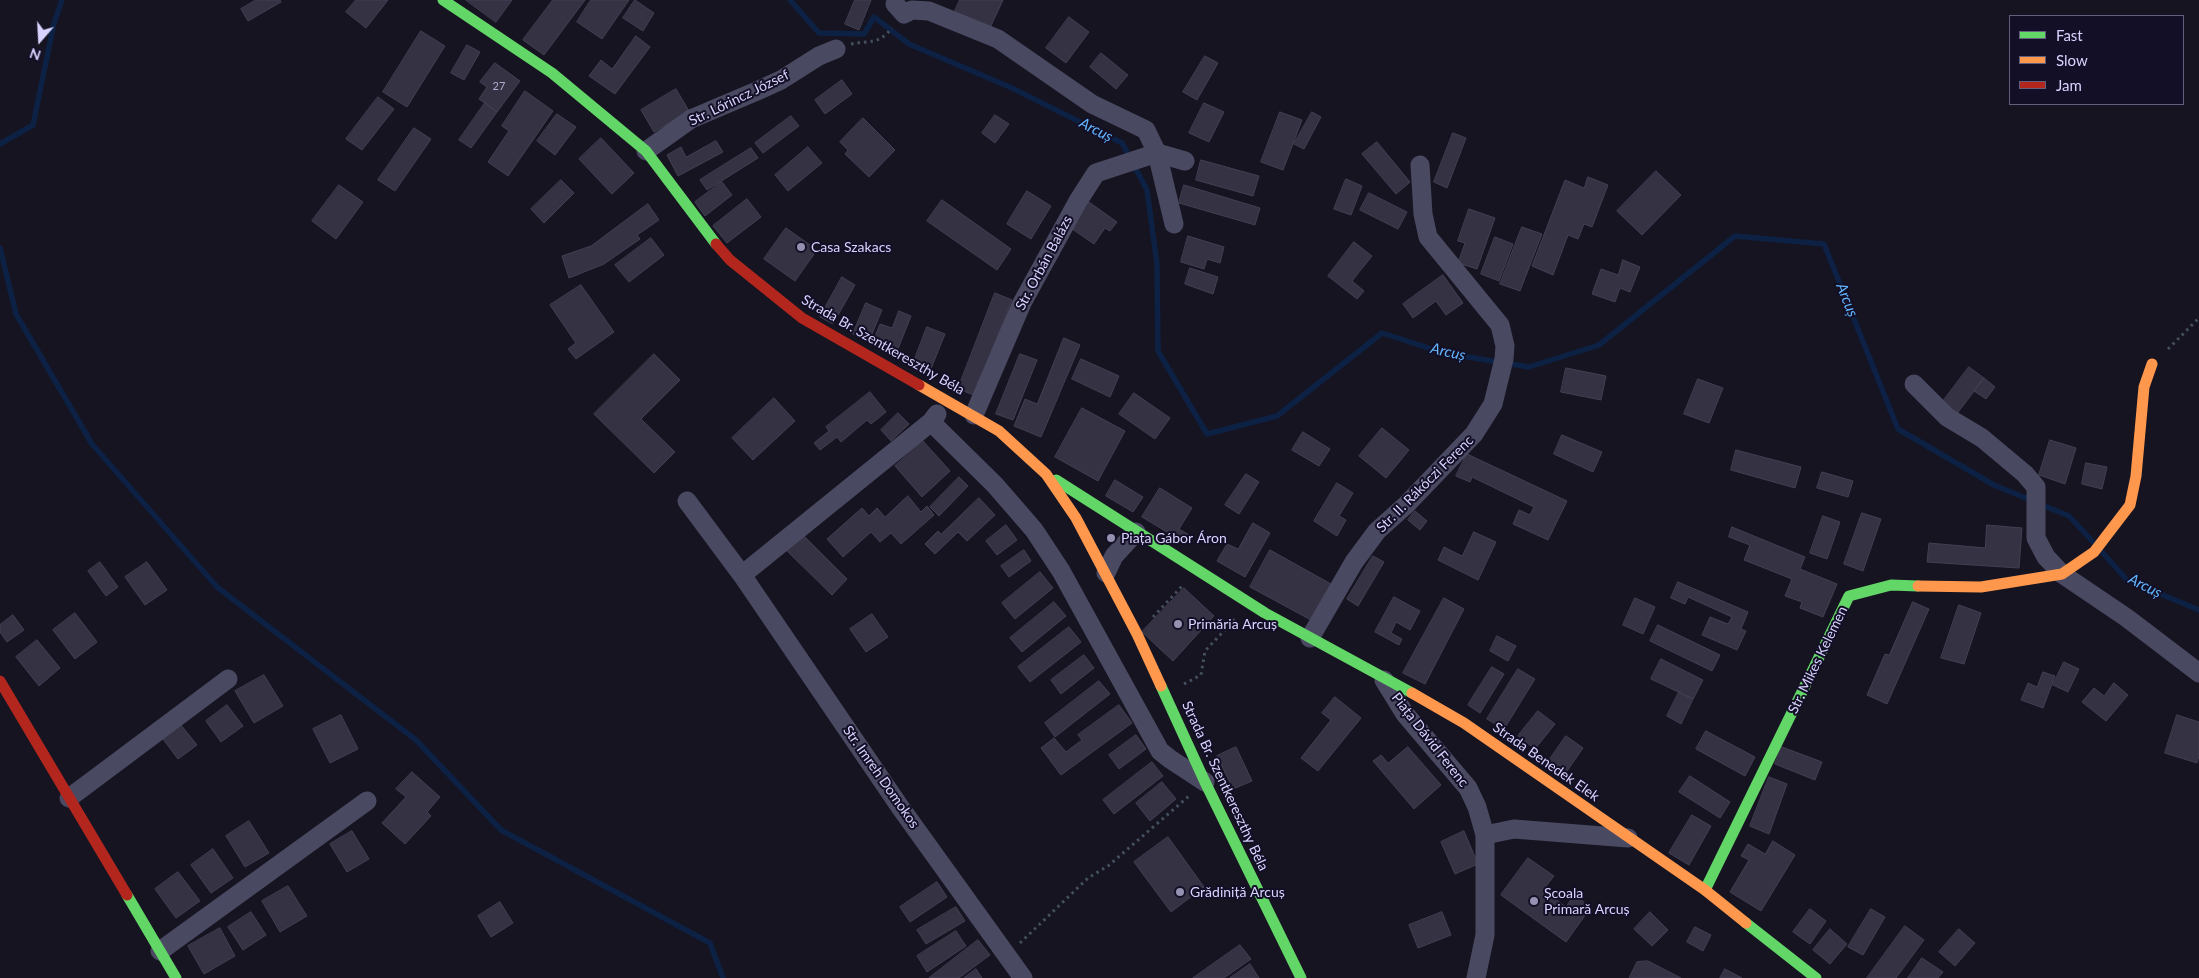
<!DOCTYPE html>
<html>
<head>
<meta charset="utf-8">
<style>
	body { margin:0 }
	#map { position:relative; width:2199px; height:978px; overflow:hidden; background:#161421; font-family:Lato,sans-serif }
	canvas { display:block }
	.legend { position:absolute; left:2009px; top:15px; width:175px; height:90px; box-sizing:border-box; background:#130f26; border:1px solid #625e7d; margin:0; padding:6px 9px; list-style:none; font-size:15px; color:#d9d4ff }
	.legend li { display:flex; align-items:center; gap:10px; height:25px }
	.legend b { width:25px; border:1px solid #625e7d }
	.north { position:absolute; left:15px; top:15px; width:50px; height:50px; -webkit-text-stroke:4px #130f26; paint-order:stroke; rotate:199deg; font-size:14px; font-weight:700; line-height:20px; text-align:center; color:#d9d4ff }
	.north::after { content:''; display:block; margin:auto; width:18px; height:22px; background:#d9d4ff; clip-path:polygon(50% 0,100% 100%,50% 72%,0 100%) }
</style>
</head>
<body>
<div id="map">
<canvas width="2199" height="978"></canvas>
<ul class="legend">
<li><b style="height:6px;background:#63d668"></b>Fast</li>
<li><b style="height:6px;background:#ff974d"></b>Slow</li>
<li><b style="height:6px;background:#b3261e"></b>Jam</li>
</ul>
<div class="north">N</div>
</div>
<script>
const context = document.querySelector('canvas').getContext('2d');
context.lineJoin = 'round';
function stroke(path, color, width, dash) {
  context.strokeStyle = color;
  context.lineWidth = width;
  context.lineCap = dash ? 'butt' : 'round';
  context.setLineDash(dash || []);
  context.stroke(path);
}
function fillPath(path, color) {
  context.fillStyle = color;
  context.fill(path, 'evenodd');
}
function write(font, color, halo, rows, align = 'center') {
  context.font = font + ' Lato,sans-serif';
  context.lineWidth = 4;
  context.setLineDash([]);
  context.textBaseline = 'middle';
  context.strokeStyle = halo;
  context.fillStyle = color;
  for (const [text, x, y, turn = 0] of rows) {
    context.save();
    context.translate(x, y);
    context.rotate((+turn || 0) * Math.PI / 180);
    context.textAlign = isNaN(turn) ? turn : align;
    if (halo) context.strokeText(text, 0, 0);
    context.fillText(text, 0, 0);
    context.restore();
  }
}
const stream = new Path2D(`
	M790,0L819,33L864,34L874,17L909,44L1012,88L1122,143L1147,190L1157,264L1158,351L1207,434L1277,416L1382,333L1444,353L1529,367L1599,345L1735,236L1824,244L1898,429L1994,485L2069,516L2093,542
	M0,144L33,125L54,23L62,0
	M0,248L16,314L92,444L217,587L416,740L501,830L710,943L723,978
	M2102,552L2127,580L2199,610`);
const building = new Path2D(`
	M256,0H280L281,2L248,21L241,9Z
	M356,0H388L366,28L346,12Z
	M466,0H512L496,22Z
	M553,0H585L544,55L523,40Z
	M591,0H629L602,39L577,22Z
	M635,0L654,13L643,31L623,18Z
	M855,0H871L859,30L845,24Z
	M960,0H1003L989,30L954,13Z
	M1069,17L1089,32L1066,63L1046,48Z
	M421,31L445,46L407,107L383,92Z
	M636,36L650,47L615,94L589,76L601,60L612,69Z
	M467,45L480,52L464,80L451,73Z
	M1101,53L1128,75L1116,89L1090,67Z
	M1205,56L1218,63L1197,100L1183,92Z
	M495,63L520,81L497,112L479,99L487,87L480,82Z
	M842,80L852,94L825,114L815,100Z
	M676,89L689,111L654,132L641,110Z
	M525,91L553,111L508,176L488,162L509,131L502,126Z
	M378,97L394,109L362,150L346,139Z
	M485,103L497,112L471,148L459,140Z
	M1204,103L1224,112L1209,142L1189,133Z
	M1280,112L1302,120L1283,170L1261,162Z
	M1312,112L1321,117L1304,149L1294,144Z
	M557,114L576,127L555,155L537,141Z
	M995,115L1009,124L995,143L982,133Z
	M791,116L799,126L763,153L755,143Z
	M863,118L895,150L869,177L845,154L848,150L840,142Z
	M414,128L431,139L395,191L378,180Z
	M1453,133L1466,138L1447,188L1434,182Z
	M601,138L634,173L612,194L579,159Z
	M716,141L723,152L678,176L667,155L681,147L686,157Z
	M1377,142L1410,182L1396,194L1362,154Z
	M808,147L822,163L788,191L775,175Z
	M751,148L758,158L707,190L700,180Z
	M1201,160L1259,176L1253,196L1196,180Z
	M1656,171L1681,195L1642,235L1617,211Z
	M1588,177L1608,185L1592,227L1584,224L1578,239L1568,235L1553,275L1532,266L1565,180L1584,188Z
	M1346,179L1362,186L1351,215L1334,209Z
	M561,180L574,193L544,223L531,209Z
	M722,182L732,195L705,216L695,202Z
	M339,185L363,202L336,239L312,221Z
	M1184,185L1260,208L1255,225L1179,203Z
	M1027,191L1051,206L1031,239L1007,224Z
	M1369,193L1407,212L1398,229L1360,210Z
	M747,199L761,217L727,243L713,226Z
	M942,200L1011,249L997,270L927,221Z
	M1086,200L1117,222L1110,231L1105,228L1094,244L1068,226Z
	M648,204L659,220L637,235L640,239L604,264L569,278L562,256L591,246Z
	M1469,209L1495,218L1477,269L1458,263L1465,243L1458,241Z
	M1522,227L1542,234L1520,291L1500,284Z
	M786,228L817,250L795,281L764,259Z
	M1188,236L1224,247L1220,263L1207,259L1204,269L1181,262Z
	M1495,237L1513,244L1499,281L1481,274Z
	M651,238L664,255L629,282L615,265Z
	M1354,242L1372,256L1352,281L1364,291L1357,299L1328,276Z
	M1623,260L1640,267L1630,292L1620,288L1615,302L1592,294L1601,269L1618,275Z
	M1190,268L1218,277L1213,294L1185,284Z
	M1443,275L1463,303L1446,315L1436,301L1413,318L1403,304Z
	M842,277L855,285L833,324L820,317Z
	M581,285L614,332L576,359L568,349L576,343L550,305Z
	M995,293L1012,300L974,395L958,389Z
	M866,303L882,310L869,341L853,334Z
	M899,311L911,316L896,354L872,344L880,324L892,328Z
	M927,327L945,334L930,371L913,364Z
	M1064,338L1080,345L1041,437L1014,426L1025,399L1037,404Z
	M654,354L680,380L641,419L675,452L654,473L594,414Z
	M1020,354L1037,360L1013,420L996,414Z
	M1081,359L1119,376L1110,397L1072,379Z
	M1969,367L1984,378L1956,415L1941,404Z
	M1566,368L1606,376L1601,400L1561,392Z
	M1984,378L1995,387L1986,399L1974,391Z
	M1698,379L1723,388L1709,423L1684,414Z
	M870,392L886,412L871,424L867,420L841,442L837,437L820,450L814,443L829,431L826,427Z
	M1134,393L1170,418L1155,439L1119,414Z
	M774,398L795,421L753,460L732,438Z
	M1082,408L1125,431L1098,481L1055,457Z
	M898,413L909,424L891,441L881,430Z
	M1382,428L1409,450L1386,478L1359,456Z
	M1303,432L1330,449L1319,466L1292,450Z
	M1562,435L1602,452L1593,472L1554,454Z
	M2050,440L2076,448L2065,484L2039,475Z
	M923,441L950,471L922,497L895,466Z
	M1736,450L1801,467L1795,488L1731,470Z
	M1467,454L1567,501L1548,540L1513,524L1519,510L1530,515L1534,507L1472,477L1470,482L1456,476Z
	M2086,463L2107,467L2102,489L2082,484Z
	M1822,472L1853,481L1848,497L1817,488Z
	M1246,474L1259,482L1239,514L1225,505Z
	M959,477L968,486L939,516L930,507Z
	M1115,480L1143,497L1133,512L1106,496Z
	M1337,483L1353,493L1339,516L1346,520L1337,536L1314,521Z
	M1160,488L1192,508L1179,529L1191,536L1187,544L1142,517Z
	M908,496L921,512L927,506L934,515L901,544L891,533L880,542L871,532L843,557L827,539L862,508L869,516L877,508L885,517Z
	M979,498L995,515L967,541L958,532L935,554L925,544L938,531L941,534Z
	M1415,511L1427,521L1420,530L1408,520Z
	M1862,513L1881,519L1863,571L1844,564Z
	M1823,516L1840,522L1827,559L1810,553Z
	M1253,523L1270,533L1245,577L1217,561L1227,544L1238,549Z
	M1006,525L1017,540L997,555L986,541Z
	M1987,525L2022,528L2019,568L1927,562L1929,543L1985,548Z
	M1732,527L1805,557L1800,569L1837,584L1823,617L1800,608L1802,602L1785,596L1792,579L1744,560L1750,545L1729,537Z
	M800,532L847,579L832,595L784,548Z
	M1474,532L1496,542L1478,580L1438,560L1444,547L1462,556Z
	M1024,550L1031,561L1009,577L1001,566Z
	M1270,550L1331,584L1311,620L1250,587Z
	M1373,556L1384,562L1358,606L1347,599Z
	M100,562L118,587L106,596L88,571Z
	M147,562L167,590L145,605L125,577Z
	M1040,572L1053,588L1015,619L1002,603Z
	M1678,582L1748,612L1741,629L1746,631L1737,650L1702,635L1710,617L1728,624L1732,617L1688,597L1685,604L1671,598Z
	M1184,588L1214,616L1173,661L1142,632Z
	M1394,597L1420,611L1410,630L1396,622L1391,633L1402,639L1399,645L1375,632Z
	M1444,598L1464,609L1425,684L1403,673Z
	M1635,598L1655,607L1643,634L1623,625Z
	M1054,602L1066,616L1022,652L1010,638Z
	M1913,602L1929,609L1887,704L1867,695L1885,654L1889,655Z
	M1959,605L1981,613L1964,664L1941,658Z
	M75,613L97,642L75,659L53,630Z
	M872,614L888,637L866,652L850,629Z
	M13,615L24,630L7,642L0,632V625Z
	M1658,625L1720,655L1712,671L1650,641Z
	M1069,627L1081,642L1030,682L1018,667Z
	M1497,636L1516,646L1508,661L1490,651Z
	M37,640L60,668L39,686L16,657Z
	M1084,655L1094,668L1061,694L1051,680Z
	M1661,659L1703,680L1693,699L1651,679Z
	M2064,662L2079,669L2068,692L2053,685Z
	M1492,667L1504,674L1480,713L1468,705Z
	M1518,669L1535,679L1504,729L1487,719Z
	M2043,672L2055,676L2043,708L2021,700L2028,683L2037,687Z
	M264,675L283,706L254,723L235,691Z
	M1099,681L1110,694L1055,737L1045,723Z
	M2114,683L2128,695L2106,721L2082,702L2094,688L2104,696Z
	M1679,692L1693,699L1681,724L1667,716Z
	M1335,697L1361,718L1318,771L1301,758L1331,720L1322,713Z
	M227,705L243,726L221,742L206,721Z
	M1119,705L1132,723L1061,775L1041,748L1054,738L1066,752L1082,740L1078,735Z
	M1538,711L1555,724L1535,749L1518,736Z
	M341,715L358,749L330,763L313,729Z
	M2177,715L2199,722V756L2197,763L2165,753Z
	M181,725L197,745L178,759L163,739Z
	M1706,731L1755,757L1745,776L1696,749Z
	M1136,735L1146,749L1119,769L1109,755Z
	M1566,736L1583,748L1565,774L1548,762Z
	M1236,747L1252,781L1233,789L1217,756Z
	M1408,747L1441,785L1414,809L1373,761L1381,755L1388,763Z
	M1782,747L1822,762L1815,780L1775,764Z
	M1152,762L1163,776L1114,814L1103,800Z
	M412,772L440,797L427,812L431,816L405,844L382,823L406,797L396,789Z
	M1690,776L1730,802L1720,818L1679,792Z
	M1769,777L1787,784L1769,834L1750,826Z
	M1162,782L1176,799L1150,821L1136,803Z
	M1692,815L1711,826L1689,865L1669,853Z
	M249,821L269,853L245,867L226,836Z
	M352,831L369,859L347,872L330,844Z
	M1464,831L1478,864L1455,874L1441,842Z
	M1168,837L1204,887L1171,912L1134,862Z
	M1773,841L1795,855L1761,911L1730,892L1749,860L1741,856L1748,844L1765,854Z
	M213,849L233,878L211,893L191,865Z
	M1528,858L1554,876L1543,890L1566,907L1574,895L1591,907L1566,942L1501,895Z
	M178,872L200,901L176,918L155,889Z
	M937,882L947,897L910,922L900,907Z
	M288,886L307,916L280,932L262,901Z
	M500,902L513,923L491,937L478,916Z
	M956,907L965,921L926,944L917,930Z
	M1810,909L1826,921L1810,944L1793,932Z
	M1871,909L1885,917L1863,955L1848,947Z
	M251,912L266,935L243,950L228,927Z
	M1442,912L1451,935L1418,948L1409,925Z
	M1650,912L1668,930L1652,946L1634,929Z
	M1905,926L1924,940L1896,978H1867Z
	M1695,927L1711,935L1703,951L1687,942Z
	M220,928L235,956L204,974L188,946Z
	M1830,929L1847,944L1830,964L1813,950Z
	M1959,929L1975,943L1955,966L1939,952Z
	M956,931L966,946L927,972L917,956Z
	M978,940L990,955L959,978H929Z
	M1240,945L1251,959L1224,978H1193Z
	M1922,958L1943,972L1938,978H1908Z
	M1648,961L1681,978H1629L1637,962Z
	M1250,964L1259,978H1230Z
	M976,969L982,978H964Z
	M1725,969L1742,978H1720Z`);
const path = new Path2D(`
	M851,44C871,40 878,45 892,28
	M2168,349L2199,318
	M1153,617L1183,585
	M1184,684L1201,675L1205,651L1235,619
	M1020,943L1088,878L1108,866L1189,796`);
const street = new Path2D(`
	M895,4L904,14L912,10L929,11L998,39L1092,104L1146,130L1157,153L1174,224
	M646,151L691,119L757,91L781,80L819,56L836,49
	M1914,384L1947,417L1982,438L2025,474L2036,487V538L2046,557L2062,574L2127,618L2199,673
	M974,415L1022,303L1078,201L1096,173L1157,153L1185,161
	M931,422L995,485L1034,530L1061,571L1160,751L1170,759L1205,782
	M687,501L742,575L900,807L1023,978
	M1106,573L1114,556L1136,532
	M742,575L931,422L937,414
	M1310,638L1354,562L1377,531L1406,505L1474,434L1493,404L1504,359L1505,346L1500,325L1428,237L1423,214L1420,165
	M1384,680L1405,714L1468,788L1477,807L1485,835V935L1476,978
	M69,798L228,679
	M1485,835L1514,829L1628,838
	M160,951L367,801`);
const fast = new Path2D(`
	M443,0L552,73L646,151L716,244
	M1056,480L1265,613L1412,693
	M1161,686L1205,782L1301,978
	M1705,890L1849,596L1891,585L1918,586
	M127,895L176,978
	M1746,923L1816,978`);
const slow = new Path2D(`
	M919,385L999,431L1046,474L1076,518L1137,634L1161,686
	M1918,586L1981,587L2062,574L2094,552L2130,505L2136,476L2144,387L2152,364
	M1412,693L1464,723L1705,890L1746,923`);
const jam = new Path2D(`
	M716,244L730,260L802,318L919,385
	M0,681L127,895`);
const markers = [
	[801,247,5,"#9591b1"],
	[1111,538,5,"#9591b1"],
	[1178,624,5,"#9591b1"],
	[1180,892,5,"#9591b1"],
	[1534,901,5,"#9591b1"]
];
const numberNames = [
	["27",499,86]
];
const streetNames = [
	["Str. Lőrincz József",739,98,-26],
	["Str. Orbán Balázs",1044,263,-62],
	["Strada Br. Szentkereszthy Béla",883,345,30],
	["Str. II. Rákóczi Ferenc",1425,484,-45],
	["Str. Mikes Kelemen",1818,660,-64],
	["Piața Dávid Ferenc",1430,740,52],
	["Strada Benedek Elek",1546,762,35],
	["Str. Imreh Domokos",881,777,55],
	["Strada Br. Szentkereszthy Béla",1225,786,65]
];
const poiNames = [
	["Casa Szakacs",811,247],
	["Piața Gábor Áron",1121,538],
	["Primăria Arcuș",1188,624],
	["Grădiniță Arcuș",1190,892],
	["Școala",1544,893],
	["Primară Arcuș",1544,909]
];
const waterNames = [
	["Arcuș",1096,130,27],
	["Arcuș",1847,300,68],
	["Arcuș",1448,352,13],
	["Arcuș",2145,586,27]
];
stroke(stream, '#0d2144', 5.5);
fillPath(building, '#343243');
stroke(building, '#433f54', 1);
stroke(path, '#44505f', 3, [2.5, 4]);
stroke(street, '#4a4962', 19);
stroke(fast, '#63d668', 11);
stroke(slow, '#ff974d', 11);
stroke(jam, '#b3261e', 11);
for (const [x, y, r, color] of markers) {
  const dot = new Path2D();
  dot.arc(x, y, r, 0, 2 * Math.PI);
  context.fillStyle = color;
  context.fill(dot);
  stroke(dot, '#130f26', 2);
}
write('11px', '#b0acd0', null, numberNames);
write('14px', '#d9d4ff', '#130f26', streetNames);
write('14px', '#d9d4ff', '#130f26', poiNames, 'left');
write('italic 15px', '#62b6ff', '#130f26', waterNames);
</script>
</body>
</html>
